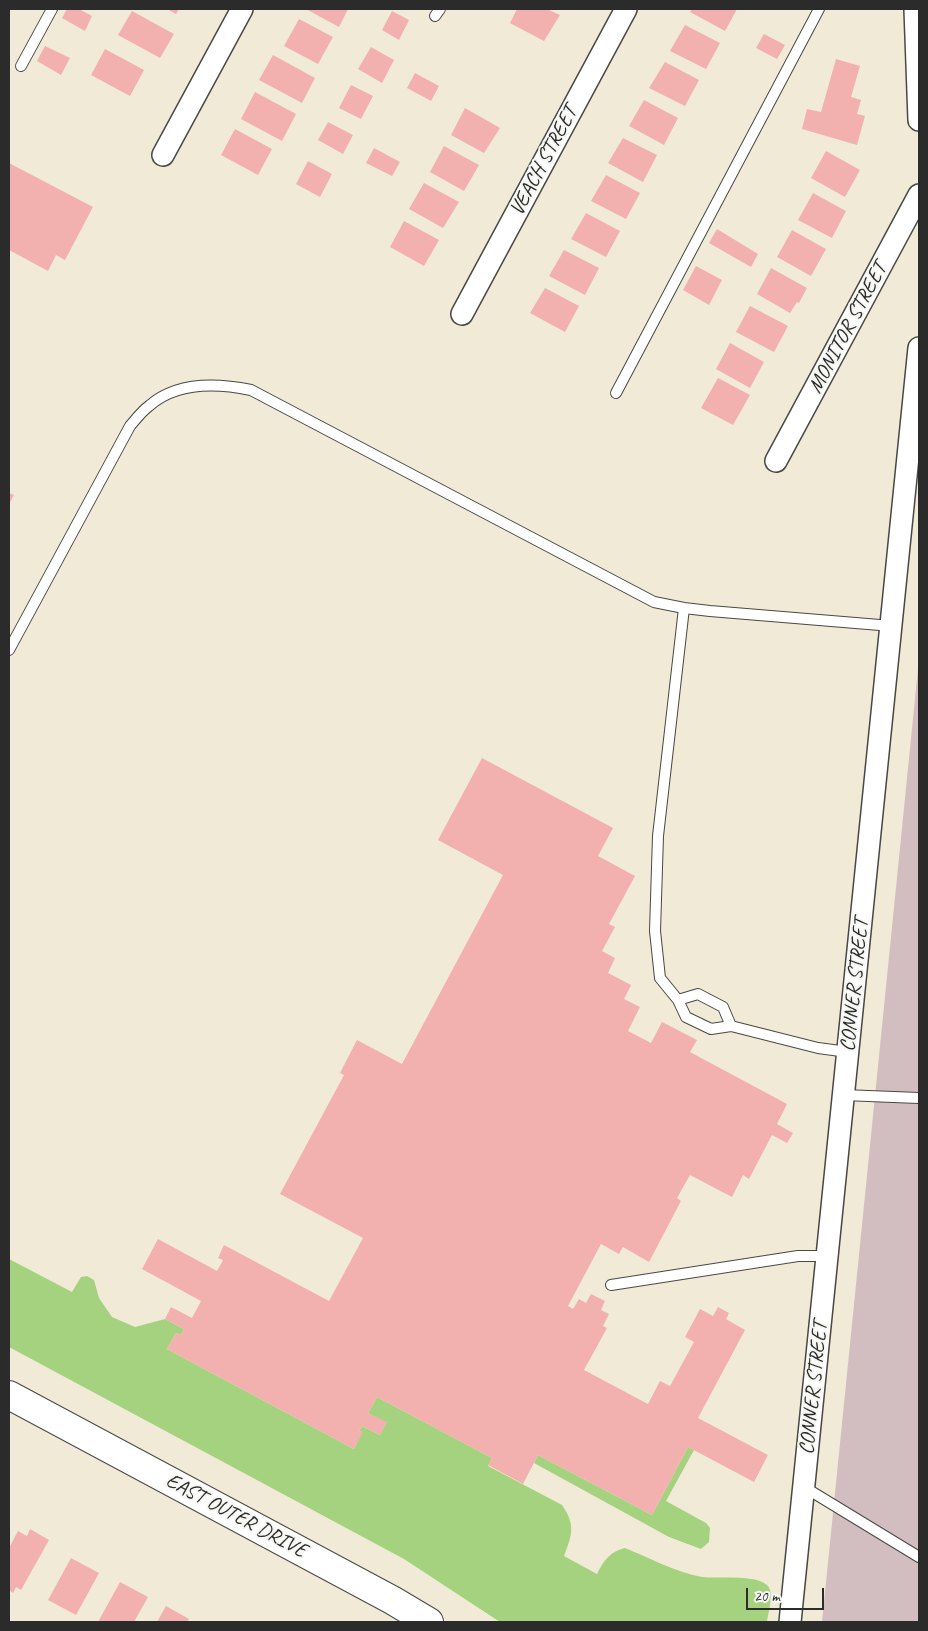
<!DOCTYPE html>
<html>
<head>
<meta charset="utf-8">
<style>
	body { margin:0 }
	#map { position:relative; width:928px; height:1631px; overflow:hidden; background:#f1ead7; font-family:Caveat,sans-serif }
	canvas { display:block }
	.frame { position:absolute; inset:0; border:10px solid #2b2b2b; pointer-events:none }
	.scale { position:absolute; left:746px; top:1588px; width:78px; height:22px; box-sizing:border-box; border:2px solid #2b2b2b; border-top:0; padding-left:6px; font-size:15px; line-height:18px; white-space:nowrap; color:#2b2b2b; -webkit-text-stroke:4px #f6f6f2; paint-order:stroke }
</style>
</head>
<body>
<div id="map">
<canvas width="928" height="1631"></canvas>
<div class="frame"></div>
<div class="scale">20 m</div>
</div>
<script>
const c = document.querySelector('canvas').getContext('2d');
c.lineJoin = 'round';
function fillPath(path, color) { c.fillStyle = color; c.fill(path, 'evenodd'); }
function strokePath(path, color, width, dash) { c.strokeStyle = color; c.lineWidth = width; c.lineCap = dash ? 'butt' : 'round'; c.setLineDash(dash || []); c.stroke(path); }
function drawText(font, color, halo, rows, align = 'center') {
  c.font = font + ' Caveat,sans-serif'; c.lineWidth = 4; c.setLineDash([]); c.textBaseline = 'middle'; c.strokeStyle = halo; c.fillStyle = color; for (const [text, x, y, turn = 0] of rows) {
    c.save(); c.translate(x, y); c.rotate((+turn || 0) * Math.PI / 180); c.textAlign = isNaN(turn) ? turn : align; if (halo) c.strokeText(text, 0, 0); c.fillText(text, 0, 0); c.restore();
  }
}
const industrial = new Path2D(`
	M918 669H919V1622H822Z`);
const green = new Path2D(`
	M9 1259 72 1292 81 1277 87 1276 94 1280 99 1298 112 1317 135 1327 165 1319 184 1329 181 1335 176 1333 167 1349 354 1449 362 1432 359 1431 362 1426 380 1435 386 1423 368 1413 377 1397 492 1458 488 1466 562 1505C576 1525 572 1535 564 1556L597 1574C603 1561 611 1551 625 1548 650 1558 675 1572 702 1577 717 1579 755 1574 767 1585 775 1592 768 1613 767 1622H500L404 1559 9 1347Z
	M688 1447 694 1450 666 1501 706 1523 710 1528 709 1542 701 1549 669 1537 534 1463 538 1455 652 1515Z`);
const building = new Path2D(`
	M67 9H79L92 16 85 31 62 18Z
	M167 9H179L176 14Z
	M306 9H348L339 27Z
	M517 9H547L560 15 544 41 510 23Z
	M692 9H737L725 31 690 12Z
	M132 11 174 34 160 58 118 35Z
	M392 11 409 20 399 40 382 30Z
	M299 19 333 37 318 64 284 46Z
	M685 25 720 43 706 69 670 51Z
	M764 34 785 45 777 59 756 48Z
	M45 46 70 58 61 75 37 61Z
	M371 47 394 60 382 83 358 69Z
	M105 49 144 70 130 96 91 75Z
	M273 55 315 78 302 103 259 80Z
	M836 59 860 66 851 97 861 100 857 114 865 116 857 145 802 129 807 109 821 112Z
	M665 62 699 80 685 106 649 88Z
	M415 73 439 86 431 101 407 88Z
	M351 85 373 96 361 119 339 108Z
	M255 92 296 114 282 141 241 119Z
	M644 100 678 118 664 145 629 126Z
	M465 108 500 128 484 153 451 135Z
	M328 122 353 135 343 154 318 140Z
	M235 129 272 149 258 175 221 155Z
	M623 138 657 155 643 182 608 163Z
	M444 146 479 165 464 191 430 172Z
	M374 148 400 162 392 176 366 163Z
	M826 151 860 170 845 197 811 178Z
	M308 161 332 174 320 197 296 184Z
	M9 163 93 207 65 260 56 255 48 271 9 250Z
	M606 175 640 193 626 219 591 201Z
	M424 183 459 202 443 228 409 209Z
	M813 193 846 211 832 238 798 220Z
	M586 213 620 231 606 257 571 239Z
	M404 221 439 240 424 266 390 247Z
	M717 229 758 254 751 267 709 243Z
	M792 230 826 249 811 276 777 257Z
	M564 250 599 268 585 295 549 276Z
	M696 266 722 280 709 305 683 290Z
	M771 268 807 288 799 303 797 302 790 313 757 294Z
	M545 288 579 306 565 332 530 313Z
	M750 306 788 326 774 352 736 332Z
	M730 343 764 362 750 388 716 369Z
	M718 378 750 395 733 425 701 408Z
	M9 493 14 495 9 504Z
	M482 758 613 828 598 856 635 876 609 924 615 927 602 951 615 958 608 973 631 985 624 999 640 1007 628 1031 651 1043 662 1022 697 1040 690 1052 787 1104 777 1124 793 1133 787 1143 772 1135 749 1179 743 1175 732 1197 690 1175 677 1198 681 1201 649 1262 623 1247 619 1254 601 1244 568 1306 573 1309 579 1299 586 1303 591 1294 605 1301 601 1310 609 1314 603 1326 607 1328 584 1370 648 1404 660 1381 670 1386 694 1342 685 1337 700 1309 713 1316 718 1307 729 1313 726 1319 745 1330 698 1418 768 1455 754 1482 688 1447 652 1515 538 1455 523 1484 488 1465 492 1458 377 1397 368 1413 387 1422 380 1435 362 1426 359 1431 363 1432 354 1449 167 1349 176 1333 181 1335 184 1329 165 1319 171 1307 192 1318 201 1301 142 1269 158 1239 217 1271 223 1260 218 1258 224 1245 329 1301 363 1238 280 1194 344 1075 340 1073 357 1040 402 1064 503 875 438 840Z
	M30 1529 49 1540 21 1590 16 1587 13 1593 9 1590V1548L18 1531 27 1536Z
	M71 1558 99 1573 76 1615 48 1600Z
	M120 1582 148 1597 134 1622H98Z
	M166 1606 189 1619 187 1622H157Z`);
const service = new Path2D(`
	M435 16 440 9
	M21 66 52 9
	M616 393 819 9
	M684 608 658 836 655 931 660 978 678 1000 686 1017 711 1029 731 1026 818 1048 848 1052
	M9 650 130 426C136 419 142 411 149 406 176 382 217 383 251 390L654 602 684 608 710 611 892 626
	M678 1000 698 994 723 1007 731 1026
	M843 1095 919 1098
	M611 1285 798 1256H828
	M804 1487 919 1557`);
const minor = new Path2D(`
	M915 9 919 120
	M163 155 242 9
	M462 314 626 9
	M776 461 919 195
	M790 1622 919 348`);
const secondary = new Path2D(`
	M9 1395 392 1600 429 1622`);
const streetNames = [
	["VEACH STREET",544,161,-62],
	["MONITOR STREET",848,328,-62],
	["CONNER STREET",855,985,-84],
	["CONNER STREET",814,1388,-84],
	["EAST OUTER DRIVE",236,1516,28]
];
fillPath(industrial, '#d2bec1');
fillPath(green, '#a5d27f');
fillPath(building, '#f2b1af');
strokePath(service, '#494845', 12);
strokePath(minor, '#494845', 24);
strokePath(secondary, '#494845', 30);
strokePath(service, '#fff', 10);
strokePath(minor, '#fff', 21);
strokePath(secondary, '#fff', 28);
drawText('21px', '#2b2b2b', '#f6f6f2', streetNames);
</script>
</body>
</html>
